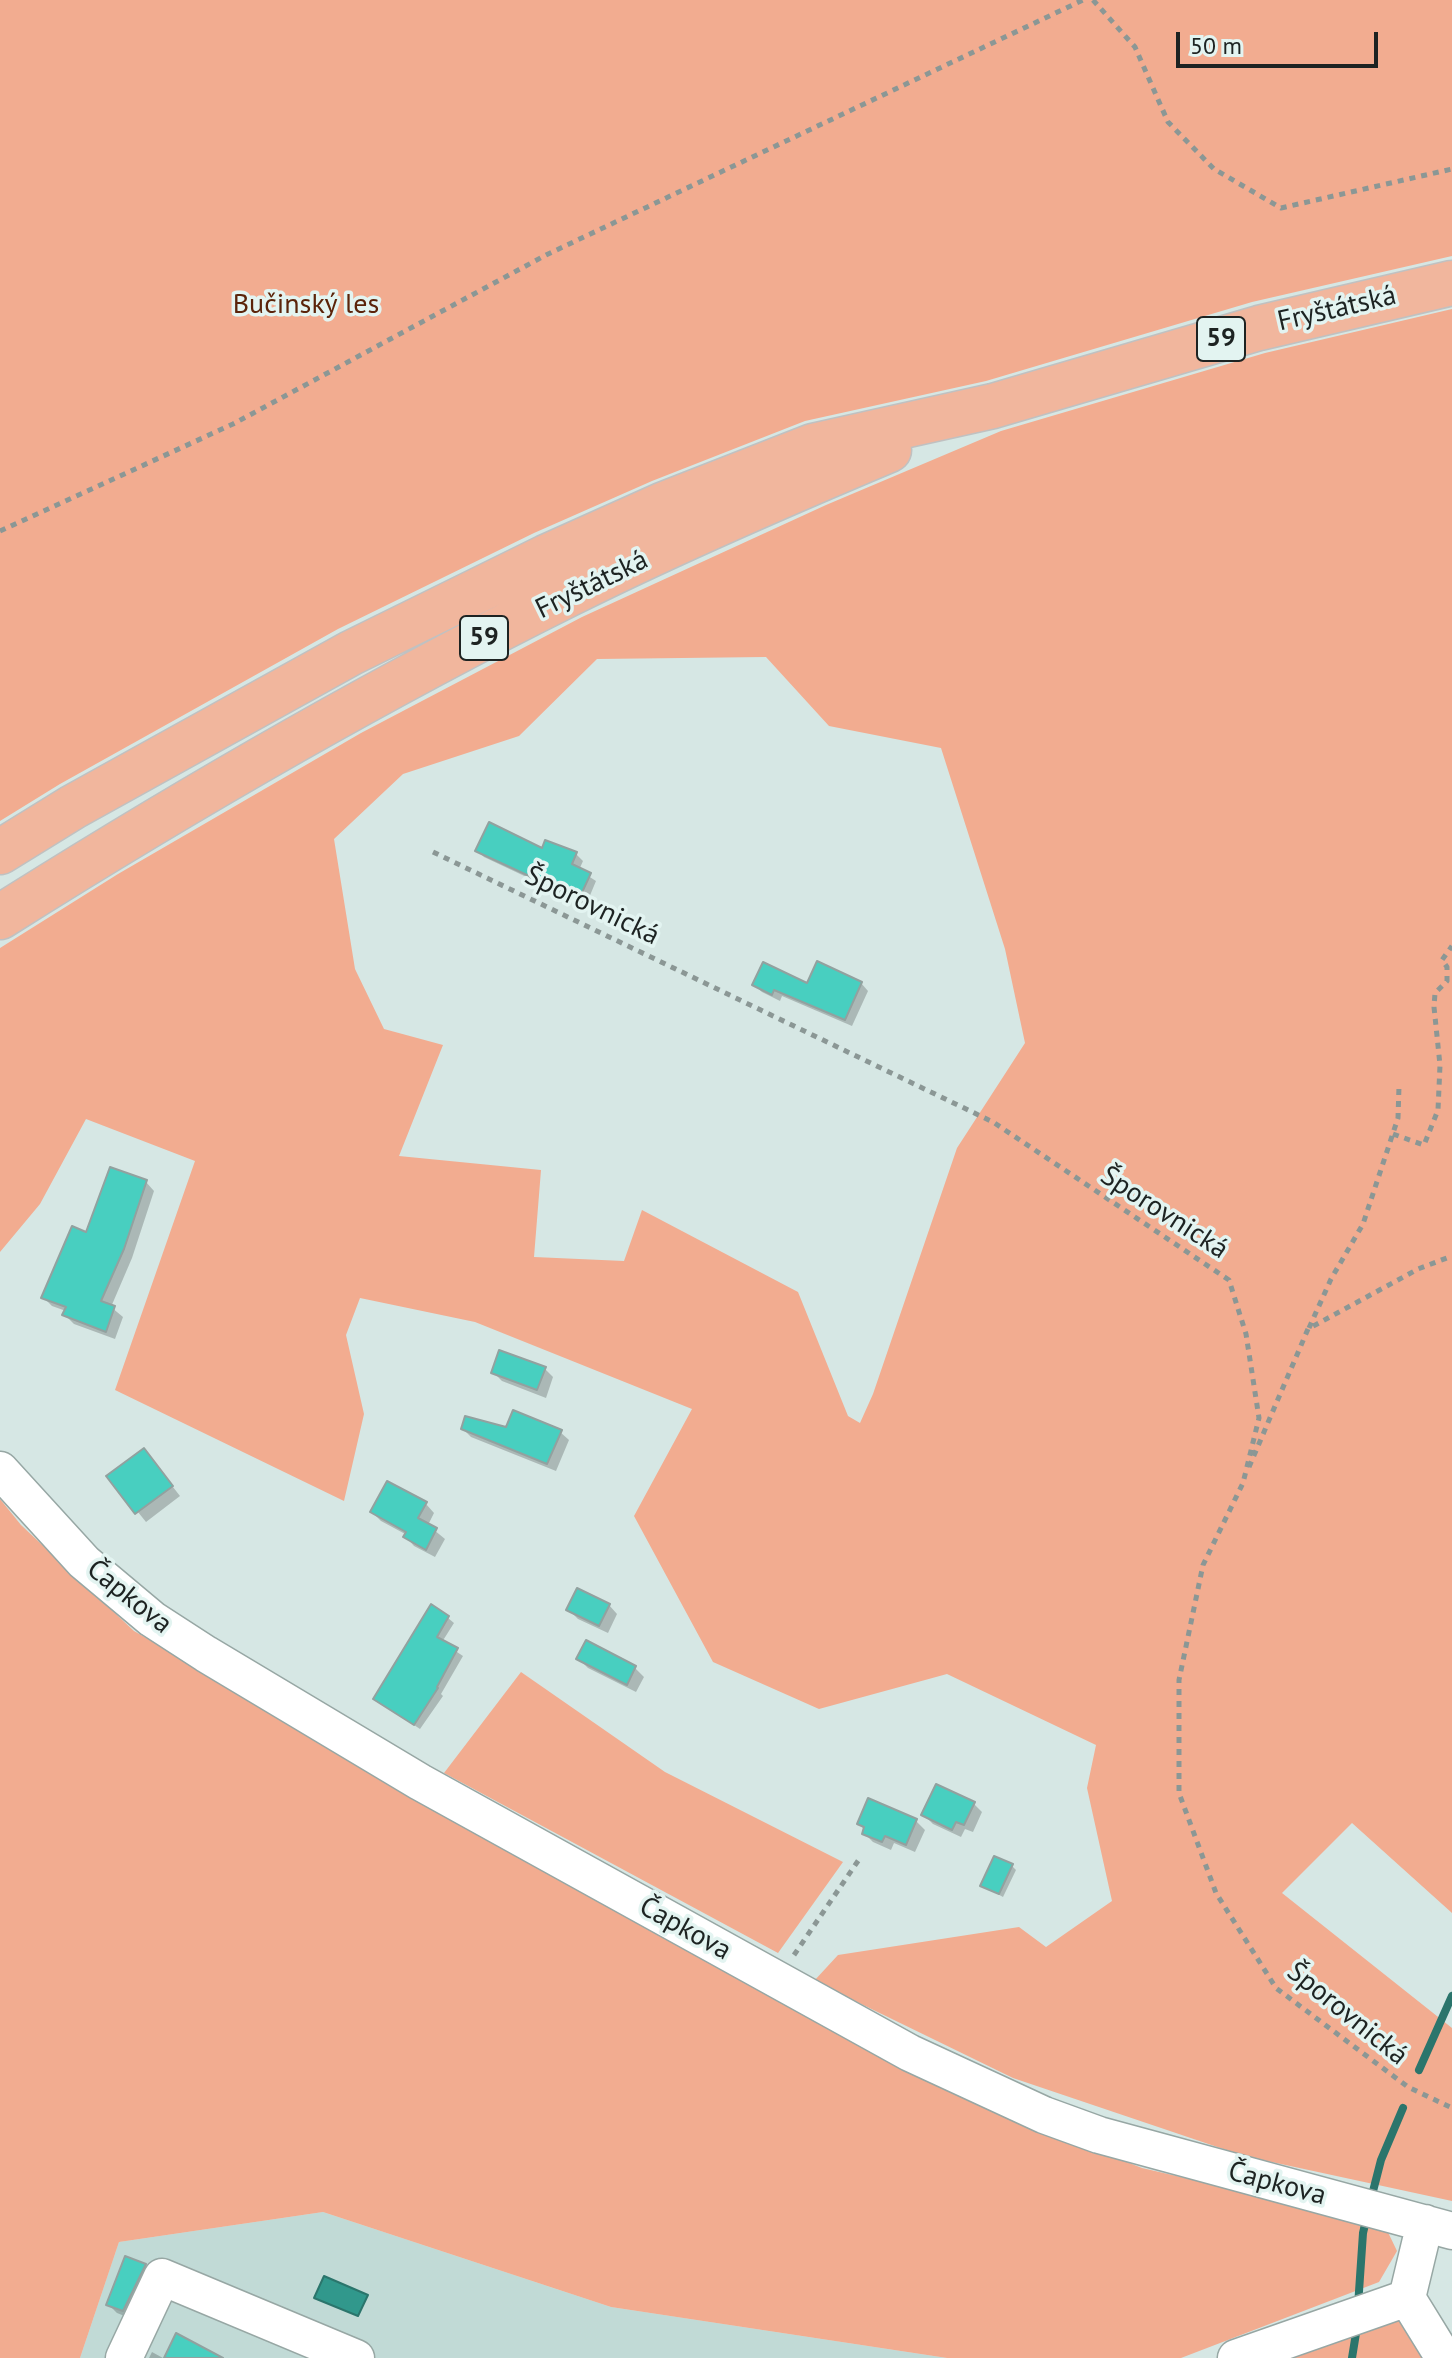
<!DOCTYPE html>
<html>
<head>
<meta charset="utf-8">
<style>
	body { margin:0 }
	#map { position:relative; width:1452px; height:2358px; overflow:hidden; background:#d6e7e4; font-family:"PT Sans",sans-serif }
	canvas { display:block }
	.scale { position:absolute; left:1176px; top:32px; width:202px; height:36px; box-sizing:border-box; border:4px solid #1d2322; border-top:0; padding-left:10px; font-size:24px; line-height:28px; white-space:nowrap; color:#1d2322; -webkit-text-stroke:6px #e3f4f1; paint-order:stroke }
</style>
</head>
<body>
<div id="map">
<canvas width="1452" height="2358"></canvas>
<div class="scale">50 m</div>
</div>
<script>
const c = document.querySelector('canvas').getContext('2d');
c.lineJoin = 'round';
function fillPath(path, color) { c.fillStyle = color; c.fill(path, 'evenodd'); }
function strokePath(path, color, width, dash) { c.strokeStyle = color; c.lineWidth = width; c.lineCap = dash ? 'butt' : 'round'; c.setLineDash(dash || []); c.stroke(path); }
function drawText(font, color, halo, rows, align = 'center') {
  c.font = font + ' "PT Sans",sans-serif'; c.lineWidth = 7; c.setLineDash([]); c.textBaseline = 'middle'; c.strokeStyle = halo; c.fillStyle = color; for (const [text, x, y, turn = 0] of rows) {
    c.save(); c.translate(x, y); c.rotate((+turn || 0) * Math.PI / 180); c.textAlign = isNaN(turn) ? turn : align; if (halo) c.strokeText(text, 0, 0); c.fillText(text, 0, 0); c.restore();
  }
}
const built = new Path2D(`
	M323 2212 611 2307 947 2358H80L119 2242Z`);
const green = new Path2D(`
	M0 0H1452V256L1252 302 986 381 805 421 652 481 534 533 338 629 60 784 0 821Z
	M1452 309V1913L1352 1823 1282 1893 1452 2028V2201L1244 2156 1013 2078 814 1981 838 1955 1019 1927 1046 1947 1112 1901 1087 1788 1096 1745 947 1674 819 1709 713 1662 634 1516 692 1409 475 1322 360 1298 346 1335 364 1414 344 1501 115 1390 195 1161 86 1119 40 1204 0 1252V948L118 874 361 733 582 617 826 505 1001 431 1265 353ZM766 657 829 726 941 748 1005 949 1025 1043 957 1148 873 1394 860 1423 848 1416 798 1292 642 1210 624 1261 534 1257 541 1170 399 1156 443 1045 384 1029 355 969 334 839 403 774 519 736 597 659Z
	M0 1499 21 1525 134 1631 955 2094 1142 2168 1384 2224 1397 2251 1379 2282 1181 2358H947L611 2307 323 2212 119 2242 80 2358H0Z
	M521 1672 665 1772 843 1862 778 1953 444 1773Z
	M1395 2315 1423 2358H1273Z`);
const water = new Path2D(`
	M324 2276 368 2295 358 2316 314 2298Z`);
const shadow = new Path2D(`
	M477 850 576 854 583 861 579 870 596 881 586 905 484 857Z
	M861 983 868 991 852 1026 782 996 780 1001 762 992 754 985Z
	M146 1182 154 1191 132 1258 111 1307 123 1317 115 1339 74 1324 65 1315 66 1311 52 1306 43 1297 87 1235Z
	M545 1369 553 1377 546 1398 502 1381 493 1372Z
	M463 1429 560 1432 569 1440 556 1471 471 1437Z
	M144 1450 180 1496 146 1522 109 1476Z
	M426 1504 434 1513 428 1525 445 1539 435 1557 414 1546 406 1537 407 1535 381 1521 372 1512Z
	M609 1605 617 1614 608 1633 578 1619 569 1610Z
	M448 1618 454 1623 442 1642 463 1656 441 1694 443 1696 420 1729 375 1699Z
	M587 1643 635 1668 644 1677 636 1692 588 1668 579 1659Z
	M869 1800 916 1821 925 1830 915 1852 894 1843 891 1850 873 1842 864 1833 865 1830 859 1824Z
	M973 1803 982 1812 973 1832 965 1829 961 1837 933 1824 924 1815Z
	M1012 1866 1016 1870 1003 1897 983 1886Z
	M145 2266 154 2275 132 2319 117 2313 108 2304Z
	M152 2352 163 2358H149Z`);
const stream = new Path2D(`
	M1419 2070 1452 1996
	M1371 2199 1381 2160 1403 2108
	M1358 2306 1363 2233 1367 2216
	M1352 2358 1357 2327`);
const building = new Path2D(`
	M489 822 542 848 545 840 577 852 572 864 591 873 579 899 475 851Z
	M817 961 862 982 845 1020 774 990 772 995 752 985 763 962 807 983Z
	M110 1167 147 1180 124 1249 101 1301 115 1306 106 1332 62 1315 66 1307 41 1298 72 1226 86 1232Z
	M499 1350 546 1367 537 1390 491 1373Z
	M513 1410 562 1430 547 1464 461 1429 465 1416 506 1427Z
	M144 1448 173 1486 135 1514 106 1476Z
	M387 1481 427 1502 418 1518 437 1528 426 1550 403 1537 406 1532 370 1512Z
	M577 1588 610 1604 599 1626 566 1610Z
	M431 1604 449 1616 437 1637 458 1648 437 1687 438 1688 414 1725 373 1699Z
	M586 1640 636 1666 627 1685 576 1659Z
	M936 1784 975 1802 964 1825 956 1822 952 1830 921 1815Z
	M868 1798 917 1819 906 1845 885 1836 882 1842 862 1834 864 1827 857 1824Z
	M994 1856 1013 1864 999 1894 980 1886Z
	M125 2256 146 2264 123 2311 106 2305Z
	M176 2333 223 2358H164Z`);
const path = new Path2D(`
	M1093 0 1135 47 1168 122 1214 169 1281 208 1452 169
	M0 531 233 424 546 255 1083 0
	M433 852 993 1122 1229 1280 1246 1334 1259 1418 1243 1483 1203 1565 1179 1680V1793L1216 1893 1276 1988 1408 2087 1452 2108
	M1393 1134 1424 1145 1438 1110 1440 1065 1434 1007 1435 993 1447 981V967L1442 960 1452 946
	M1309 1328 1331 1279 1363 1224 1398 1118 1399 1086
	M1249 1467 1308 1329 1418 1269 1452 1256
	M794 1955 860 1858`);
const minor = new Path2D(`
	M0 1470 84 1562 152 1619 206 1654 420 1782 910 2053 1044 2115 1099 2135 1452 2231
	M1425 2223 1407 2298 1444 2358
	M124 2358 162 2277 356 2358
	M1236 2358 1407 2298`);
const major = new Path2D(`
	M0 852 73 807 351 653 546 557 662 505 813 446 993 406 1259 328 1452 283
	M0 917C184 801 374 691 569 594 673 542 782 495 889 450`);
const shields = [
	[1221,339,48],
	[484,638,48]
];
const shieldNames = [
	["59",1221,339],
	["59",484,638]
];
const parkNames = [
	["Bučinský les",306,305]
];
const streetNames = [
	["Fryštátská",1337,309,-13],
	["Fryštátská",592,585,-26],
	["Šporovnická",592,906,26],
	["Šporovnická",1164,1213,33],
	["Čapkova",129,1597,39],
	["Čapkova",685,1929,29],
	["Šporovnická",1347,2014,39],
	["Čapkova",1277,2184,15]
];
fillPath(built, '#c1dad6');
fillPath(green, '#f2ac90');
fillPath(water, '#31988c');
strokePath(water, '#2b756c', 2);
fillPath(shadow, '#0003');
strokePath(stream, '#2b756c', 8);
fillPath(building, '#48cfc0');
strokePath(building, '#92a19f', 2);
strokePath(minor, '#97a7a4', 39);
strokePath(major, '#c0c1c1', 47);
strokePath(path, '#8b9795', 5, [6, 6]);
strokePath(minor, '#fff', 36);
strokePath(major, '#f1b69d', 44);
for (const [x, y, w] of shields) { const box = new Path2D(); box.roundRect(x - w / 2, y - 22, w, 44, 6); c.fillStyle = '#e3f4f1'; c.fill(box); strokePath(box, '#1d2322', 2); }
drawText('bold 26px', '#1d2322', null, shieldNames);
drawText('28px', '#5b240a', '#e3f4f1', parkNames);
drawText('28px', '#1d2322', '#e3f4f1', streetNames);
</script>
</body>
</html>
